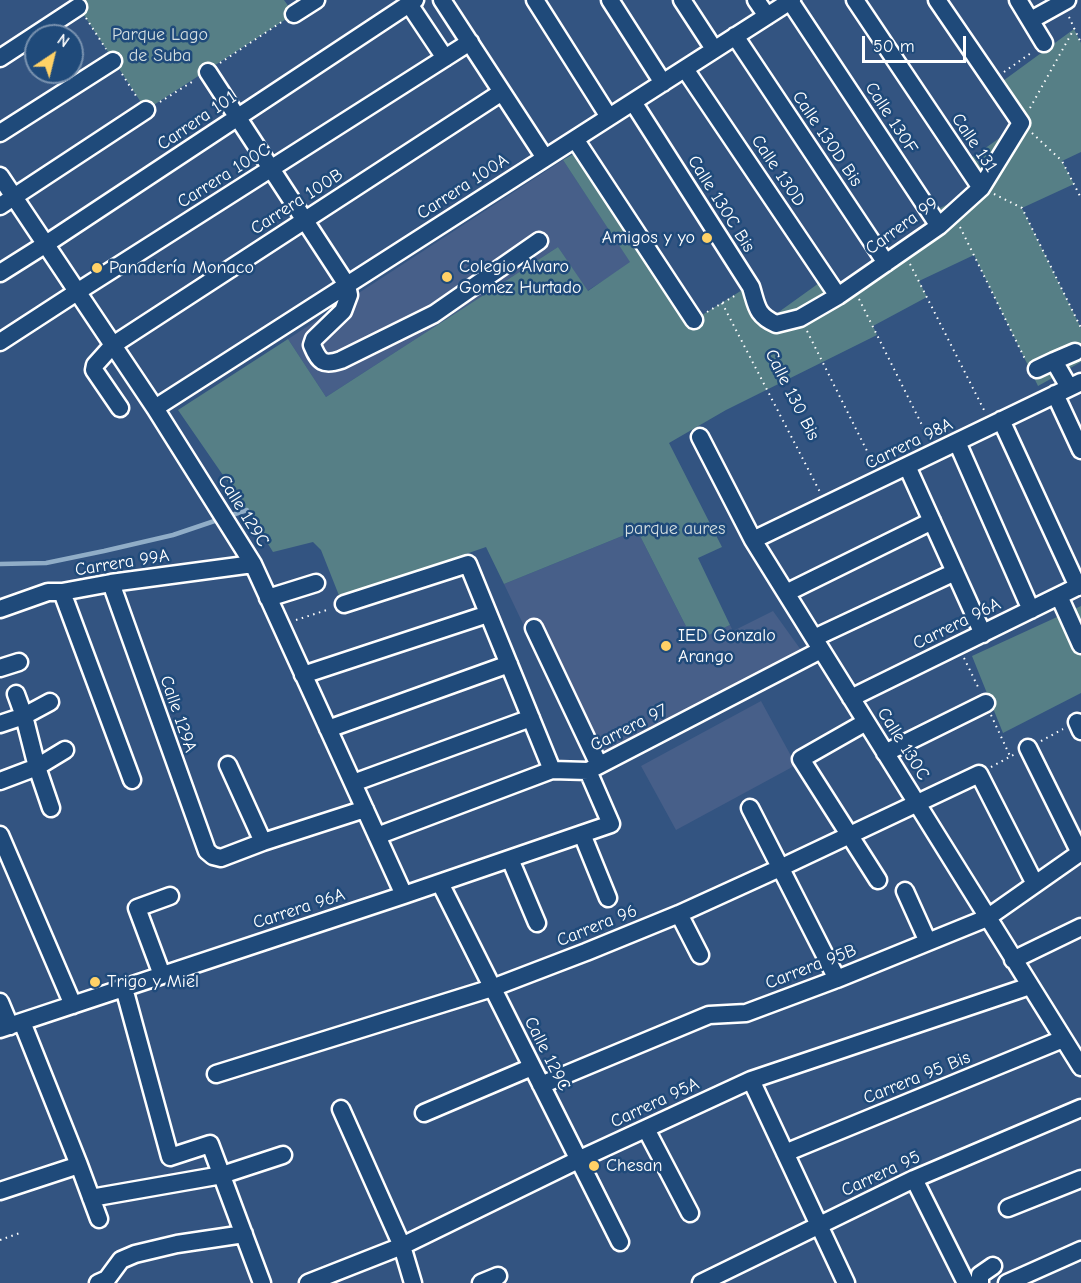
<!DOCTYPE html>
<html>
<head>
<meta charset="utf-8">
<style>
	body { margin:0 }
	#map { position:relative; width:1081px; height:1283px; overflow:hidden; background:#335481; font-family:"Comic Neue",sans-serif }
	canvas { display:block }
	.north { position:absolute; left:24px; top:24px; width:60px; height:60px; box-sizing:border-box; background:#1f4a7a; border:2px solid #7992af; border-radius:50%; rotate:35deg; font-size:16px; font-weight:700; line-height:24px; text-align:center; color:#fff }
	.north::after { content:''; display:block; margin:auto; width:21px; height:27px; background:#ffd166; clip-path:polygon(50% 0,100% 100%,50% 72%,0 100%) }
	.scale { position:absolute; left:862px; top:36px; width:104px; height:27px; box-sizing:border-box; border:3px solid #fff; border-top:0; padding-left:8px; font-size:18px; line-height:21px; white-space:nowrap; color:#fff; -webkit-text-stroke:4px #1f4a7a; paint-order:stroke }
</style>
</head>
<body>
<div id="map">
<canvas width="1081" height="1283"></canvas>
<div class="north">N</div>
<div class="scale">50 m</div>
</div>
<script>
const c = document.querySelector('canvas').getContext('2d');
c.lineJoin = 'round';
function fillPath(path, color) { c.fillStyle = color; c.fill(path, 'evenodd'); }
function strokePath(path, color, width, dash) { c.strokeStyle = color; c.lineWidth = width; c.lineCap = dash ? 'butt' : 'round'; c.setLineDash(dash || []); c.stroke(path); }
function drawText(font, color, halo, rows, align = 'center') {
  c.font = font + ' "Comic Neue",sans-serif'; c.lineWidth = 5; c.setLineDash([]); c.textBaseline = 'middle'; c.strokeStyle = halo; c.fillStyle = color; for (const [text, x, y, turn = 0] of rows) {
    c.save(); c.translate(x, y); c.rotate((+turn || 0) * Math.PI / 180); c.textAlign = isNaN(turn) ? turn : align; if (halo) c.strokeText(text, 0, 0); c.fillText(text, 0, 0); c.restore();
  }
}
const built = new Path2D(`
	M563 160 631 263 587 291 558 247 326 397 288 339Z
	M637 530 694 642 730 625 733 631 773 611 801 650 588 760 504 584Z
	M761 701 796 765 676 830 641 766Z`);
const green = new Path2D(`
	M74 0H284L294 14 146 110Z
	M1074 29 1081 43V152L1062 161 1074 184 1022 208 1081 328V362L1038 386 974 255 919 281 927 297 873 326 877 335 726 410 669 443 722 547 698 558 730 625 694 642 637 530 504 584 486 547 408 574V575L340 598 321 550 313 542 273 552 247 510 178 410 288 339 326 397 558 247 588 291 630 262 563 160 582 149 694 320 755 282 769 319 826 278 837 296 938 227 930 213 980 188 964 163 1021 123 996 86Z
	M1081 606V693L1003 733 972 656Z`);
const stream = new Path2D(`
	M0 564 46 563 104 551 173 535 247 510`);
const path = new Path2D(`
	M1069 17 1081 43
	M86 18 106 49
	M220 63 283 21
	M1004 72 1031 53
	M122 74 138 99
	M160 102 195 80
	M1030 108 1074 29
	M1032 133 1062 161 1081 198
	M994 194 1022 208 1081 328
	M960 227 1025 359
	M910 264 985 412
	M859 299 929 439
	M722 303 820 492
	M707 312 738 294
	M807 331 874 465
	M296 620 330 609
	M964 658 979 689
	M991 715 1010 756
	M1041 741 1063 729
	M991 767 1015 754
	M0 1240 20 1233`);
const minor = new Path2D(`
	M442 0 545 158
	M535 0 609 117
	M610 0 663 83
	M682 0 714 49
	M756 0 767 16
	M855 0 981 188
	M1018 0 1044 43
	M790 1 939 226
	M409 4 445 58
	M294 14 316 0
	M1031 20 1067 0
	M735 36 886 263
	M0 58 78 7
	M685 69 838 296
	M208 72 347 285 349 295 343 311 314 339 312 345C319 362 323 366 341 360L434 314 539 241
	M633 102 751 287C757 306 756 315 776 324L800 318 838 296 939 226 981 188 1021 123 937 0
	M0 133 113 61
	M575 139 694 320
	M0 176 155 408 253 564 404 895
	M0 206 146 110
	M0 273 46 244 415 0
	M0 342 77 292 470 42
	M1037 369 1054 361
	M1069 387 1054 361 1075 352
	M1055 394 1081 450
	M120 408 94 370 95 365 113 345 502 92
	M155 408 792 0
	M1001 420 1078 587
	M700 437 753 540 1081 1067
	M957 442 1031 610
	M907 466 983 634
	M753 540 1081 382
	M111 583 207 851 213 856 221 858 263 842 365 809
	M62 592 132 780
	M786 593 932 521
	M1059 596 1081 645
	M268 598 316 583
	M344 604 468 564 552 770
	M0 609 48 592H62L111 583 253 564
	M534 628 599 765
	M814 638 955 572
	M0 668 19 662
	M303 675 488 614
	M16 694 24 716 37 767 51 808
	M851 698 1081 585
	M866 722 801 759 878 880
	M1077 722 1081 731
	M0 724 24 716 50 702
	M328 729 509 664
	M1028 748 1080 853
	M885 753 986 703
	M228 765 263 842
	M0 781 37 767 65 750
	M353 783 531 718
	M750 808 837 979
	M582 834 608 898
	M0 835 73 1005
	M377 836 552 770 588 771 821 650
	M510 859 537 923
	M440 883 620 1242
	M905 891 928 942
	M679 914 700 955
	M1013 960 1081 927
	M162 975 137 908 170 896
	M124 988 170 1157 210 1144 262 1283
	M0 1002 10 1026
	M22 1022 79 1165 99 1219
	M0 1029 404 895 611 824 588 771
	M216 1074 492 988 586 952 679 914 780 868 979 774 1035 884
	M751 1080 846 1283
	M541 1085 709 1015 746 1013 837 979 987 918 1081 852
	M341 1109 402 1246 413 1283
	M424 1113 532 1067
	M646 1129 690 1213
	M785 1153 1063 1039
	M914 1179 966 1283
	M0 1191 79 1165
	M91 1198 222 1175 283 1155
	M1008 1208 1081 1179
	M98 1283 107 1279 121 1260 135 1254 177 1244 244 1234
	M308 1283 402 1246 578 1160 751 1080 1030 986
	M481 1283 498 1276
	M701 1283 914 1179 1081 1108
	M980 1283V1275L993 1266
	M1007 1283 1081 1250`);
const markers = [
	[707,238,6,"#ffd166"],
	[97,268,6,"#ffd166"],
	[447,277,6,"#ffd166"],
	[666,646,6,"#ffd166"],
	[95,982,6,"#ffd166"],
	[594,1166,6,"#ffd166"]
];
const parkNames = [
	["Parque Lago",160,35],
	["de Suba",160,56],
	["parque aures",675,529]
];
const streetNames = [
	["Calle 130F",891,118,57],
	["Carrera 101",197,121,-34],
	["Calle 130D Bis",827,139,56],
	["Calle 131",974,143,56],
	["Calle 130D",778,171,56],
	["Carrera 100C",224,176,-32],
	["Carrera 100A",463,187,-33],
	["Carrera 100B",297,202,-33],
	["Calle 130C Bis",721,204,58],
	["Carrera 99",902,226,-36],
	["Calle 130 Bis",792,395,63],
	["Carrera 98A",909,444,-26],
	["Calle 129C",243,511,58],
	["Carrera 99A",122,563,-9],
	["Carrera 96A",957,624,-26],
	["Calle 129A",178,714,71],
	["Carrera 97",629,728,-27],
	["Calle 130C",903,744,58],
	["Carrera 96A",299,909,-18],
	["Carrera 96",597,926,-22],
	["Carrera 95B",811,967,-21],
	["Calle 129C",547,1054,63],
	["Carrera 95 Bis",917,1078,-22],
	["Carrera 95A",655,1103,-25],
	["Carrera 95",881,1174,-25]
];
const poiNames = [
	["Amigos y yo",695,238,"right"],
	["Colegio Alvaro",459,267],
	["Gomez Hurtado",459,288],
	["Panadería Monaco",109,268],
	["IED Gonzalo",678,636],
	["Arango",678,657],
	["Trigo y Miel",107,982],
	["Chesan",606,1166]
];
fillPath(built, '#475f89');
fillPath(green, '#567f86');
strokePath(stream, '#90adc7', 4.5);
strokePath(minor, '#fff', 21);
strokePath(path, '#fff', 2, [1.5, 4.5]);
strokePath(minor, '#1f4a7a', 16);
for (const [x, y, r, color] of markers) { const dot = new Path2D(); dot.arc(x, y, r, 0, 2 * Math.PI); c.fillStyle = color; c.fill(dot); strokePath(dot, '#1f4a7a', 2); }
drawText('18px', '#d5dfe1', '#1f4a7a', parkNames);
drawText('18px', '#fff', '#1f4a7a', streetNames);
drawText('18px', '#fff', '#1f4a7a', poiNames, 'left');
</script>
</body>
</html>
